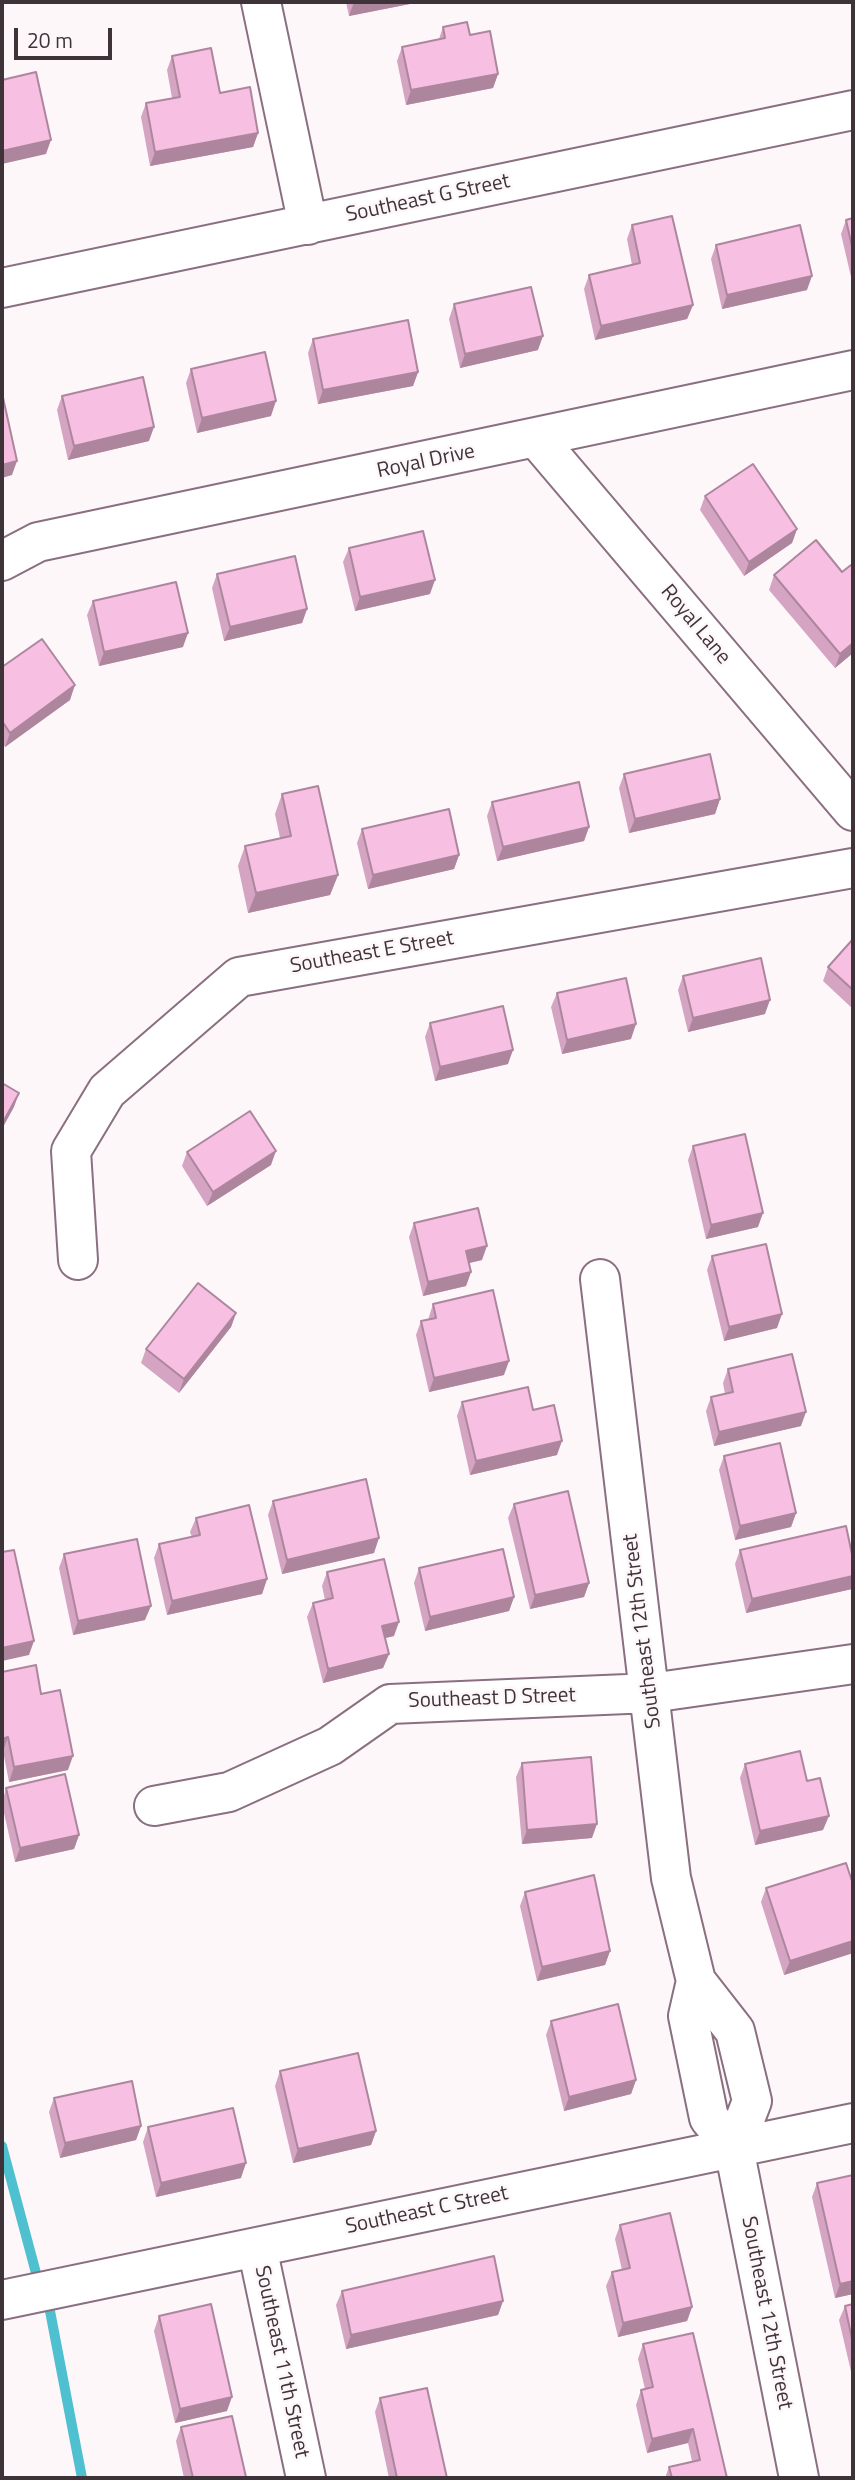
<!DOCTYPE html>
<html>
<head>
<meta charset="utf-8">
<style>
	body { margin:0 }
	#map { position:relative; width:855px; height:2480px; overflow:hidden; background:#fdf7fa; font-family:"Titillium Web",sans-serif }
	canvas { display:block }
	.frame { position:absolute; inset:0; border:4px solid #3f333a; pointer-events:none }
	.scale { position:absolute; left:14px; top:28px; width:98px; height:32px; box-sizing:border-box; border:4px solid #3f333a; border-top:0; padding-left:9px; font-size:21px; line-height:24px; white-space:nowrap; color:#3f333a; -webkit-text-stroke:5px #fdf7fa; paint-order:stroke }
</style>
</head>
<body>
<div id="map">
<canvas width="855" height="2480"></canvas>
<div class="frame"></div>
<div class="scale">20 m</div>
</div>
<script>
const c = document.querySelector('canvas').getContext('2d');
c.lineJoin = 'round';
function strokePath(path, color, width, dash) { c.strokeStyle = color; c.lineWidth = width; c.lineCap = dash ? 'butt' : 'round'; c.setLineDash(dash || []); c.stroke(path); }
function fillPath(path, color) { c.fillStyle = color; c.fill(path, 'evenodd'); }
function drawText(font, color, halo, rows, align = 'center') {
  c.font = font + ' "Titillium Web",sans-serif'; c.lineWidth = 5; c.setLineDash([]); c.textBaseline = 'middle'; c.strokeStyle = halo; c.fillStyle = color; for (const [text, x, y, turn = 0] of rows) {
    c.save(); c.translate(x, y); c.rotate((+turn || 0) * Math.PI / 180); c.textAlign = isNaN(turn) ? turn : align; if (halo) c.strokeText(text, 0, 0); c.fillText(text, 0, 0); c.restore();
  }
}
const stream = new Path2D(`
	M2 2146 36 2273
	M50 2311 82 2478`);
const minor = new Path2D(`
	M261 2 308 225
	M2 288 853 110
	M537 439 853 811
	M2 561 38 542 853 370
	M78 1260 71 1151 107 1091 239 977 853 868
	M600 1279 671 1878 696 1981 735 2031 752 2101 734 2148
	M154 1806 229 1792 330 1746 390 1704 651 1693 853 1664
	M696 1981 688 2016 709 2118 734 2148 799 2478
	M257 2247 306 2478
	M2 2300 853 2123`);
const wall = new Path2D(`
	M346 2H420L349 16Z
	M443 27 470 35 498 74 493 88 406 105 397 61 402 47 439 39Z
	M172 56 220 93 258 133 253 147 150 166 141 117 146 103 172 98 167 70Z
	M853 218V281H852L841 234 846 220Z
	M632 225 693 305 687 319 595 340 584 289 589 275 632 265 627 239Z
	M716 245 807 290 722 309 711 259Z
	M454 304 538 350 460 368 449 319Z
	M313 339 418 372 413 386 318 404 308 353Z
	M191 369 271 416 197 433 186 383Z
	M62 396 149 441 68 460 57 410Z
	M705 496 797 529 792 543 744 576 700 510Z
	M349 548 430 594 355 611 343 562Z
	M853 568V653L835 668 769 590 774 575 842 572Z
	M217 574 307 609 302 623 224 641 212 588Z
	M93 601 183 647 99 666 87 615Z
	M2 667 70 700 5 747 2 742Z
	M624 774 720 799 715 814 629 833 619 788Z
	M282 794 338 875 330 895 248 913 238 866 245 846 280 838 275 814Z
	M492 802 589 827 584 841 497 861 487 816Z
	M362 829 459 855 454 869 368 889 357 843Z
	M853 939V1009L823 981 828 967Z
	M683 976 765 1014 688 1032 678 990Z
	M557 993 631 1039 562 1054 551 1007Z
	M430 1023 508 1064 435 1081 425 1037Z
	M693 1146 758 1227 706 1239 688 1160Z
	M187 1152 271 1165 207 1206 182 1166Z
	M414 1223 482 1260 469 1263 471 1272 466 1286 423 1296 409 1237Z
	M712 1256 777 1328 724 1341 707 1270Z
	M433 1304 504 1375 429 1392 416 1335 421 1321 428 1320Z
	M236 1313 231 1327 179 1393 141 1363 146 1349Z
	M728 1369 801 1426 714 1446 706 1411 711 1397 725 1394 723 1383Z
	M462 1402 557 1455 470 1475 457 1416Z
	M724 1456 796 1513 791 1527 735 1540 719 1470Z
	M273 1501 374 1553 282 1574 268 1515Z
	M514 1504 589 1583 584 1597 530 1609 508 1518Z
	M196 1518 267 1579 262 1594 167 1615 154 1558 159 1544 192 1537 190 1532Z
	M740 1550 853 1559V1584L852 1589 746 1613 735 1564Z
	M64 1554 145 1620 73 1635 59 1568Z
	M419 1568 514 1597 509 1611 425 1631 414 1583Z
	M327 1572 394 1636 385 1638 389 1654 383 1668 323 1683 307 1617 313 1603 325 1600 322 1586Z
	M2 1672 41 1694 68 1770 9 1782 3 1751 2 1752Z
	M522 1763 592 1838 522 1844 516 1777Z
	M745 1764 807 1781 823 1830 755 1845 740 1778Z
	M6 1788 79 1835 74 1849 15 1862 2 1804Z
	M853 1884V1953L784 1975 761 1902 766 1888Z
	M525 1892 610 1951 605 1965 537 1981 520 1906Z
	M551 2021 636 2080 631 2094 564 2111 546 2035Z
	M280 2071 376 2131 371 2145 293 2163 275 2086Z
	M54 2098 141 2126 136 2140 60 2158 49 2112Z
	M148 2127 241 2178 156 2197 143 2142Z
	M853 2175V2294L835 2298 812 2197 817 2183Z
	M620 2225 692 2307 687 2321 618 2337 606 2286 612 2272 622 2270 615 2239Z
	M342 2291 503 2301 498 2315 346 2349 336 2305Z
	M853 2304V2380L839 2320 845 2306Z
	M159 2316 227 2411 175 2423 154 2331Z
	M643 2344 727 2478H665L669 2467 692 2461 688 2443 647 2453 636 2405 641 2390 645 2389 638 2359Z
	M380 2398 447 2478H389L375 2412Z
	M181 2427 246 2477V2478H184L176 2441Z`);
const shadedWall = new Path2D(`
	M354 2H420L349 16Z
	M498 74 493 88 406 105 411 90Z
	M258 133 253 147 150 166 155 152Z
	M51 140 46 154 2 164V151Z
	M812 276 807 290 722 309 727 295Z
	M693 305 687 319 595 340 601 326Z
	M543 336 538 350 460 368 465 354Z
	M418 372 413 386 318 404 323 390Z
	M276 401 271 416 197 433 202 418Z
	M154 427 149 441 68 460 74 446Z
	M17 461 12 475 2 478V465Z
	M797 529 792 543 744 576 749 562Z
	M435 580 430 594 355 611 360 597Z
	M307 609 302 623 224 641 230 627Z
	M188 633 183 647 99 666 104 652Z
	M853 643V653L835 668 840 654Z
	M75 685 70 700 5 747 10 733Z
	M720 799 715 814 629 833 635 819Z
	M589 827 584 841 497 861 503 847Z
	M459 855 454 869 368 889 373 875Z
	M338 875 330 895 248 913 256 893Z
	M770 1000 765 1014 688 1032 693 1018Z
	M636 1024 631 1039 562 1054 567 1040Z
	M513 1050 508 1064 435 1081 440 1067Z
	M19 1093 14 1107 2 1129V1124Z
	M276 1151 271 1165 207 1206 213 1192Z
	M763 1213 758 1227 706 1239 711 1225Z
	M487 1246 482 1260 461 1265 466 1251Z
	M471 1272 466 1286 423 1296 428 1282Z
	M236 1313 231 1327 179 1393 184 1379Z
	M782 1314 777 1328 724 1341 729 1327Z
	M509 1361 504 1375 429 1392 434 1378Z
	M806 1412 801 1426 714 1446 719 1432Z
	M562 1441 557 1455 470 1475 476 1461Z
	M796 1513 791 1527 735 1540 740 1526Z
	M379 1538 374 1553 282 1574 287 1560Z
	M853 1576V1584L852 1589 746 1613 752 1599Z
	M267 1579 262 1594 167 1615 172 1601Z
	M589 1583 584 1597 530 1609 535 1595Z
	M514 1597 509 1611 425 1631 430 1617Z
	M151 1606 145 1620 73 1635 78 1621Z
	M399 1622 394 1636 377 1640 382 1626Z
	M34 1641 29 1655 2 1661V1648Z
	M389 1654 383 1668 323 1683 328 1669Z
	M8 1737 3 1751 2 1752V1739Z
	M73 1756 68 1770 9 1782 14 1767Z
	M829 1816 823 1830 755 1845 760 1831Z
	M597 1824 592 1838 522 1844 527 1830Z
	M79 1835 74 1849 15 1862 20 1848Z
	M853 1941V1953L784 1975 790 1961Z
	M610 1951 605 1965 537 1981 542 1967Z
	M636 2080 631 2094 564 2111 569 2097Z
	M141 2126 136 2140 60 2158 65 2143Z
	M376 2131 371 2145 293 2163 298 2149Z
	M246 2163 241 2178 156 2197 161 2183Z
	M853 2281V2294L835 2298 840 2284Z
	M503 2301 498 2315 346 2349 351 2335Z
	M692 2307 687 2321 618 2337 623 2323Z
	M232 2397 227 2411 175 2423 180 2409Z
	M693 2429 688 2443 647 2453 652 2439Z`);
const building = new Path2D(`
	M467 22 470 35 490 31 498 74 411 90 402 47 445 38 443 27Z
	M211 48 220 93 250 87 258 133 155 152 146 103 180 97 172 56Z
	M36 72 51 140 2 151V80Z
	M672 216 693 305 601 326 589 275 640 263 632 225Z
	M853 218V251L846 220Z
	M800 225 812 276 727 295 716 245Z
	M531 287 543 336 465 354 454 304Z
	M408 320 418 372 323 390 313 339Z
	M265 352 276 401 202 418 191 369Z
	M143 377 154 427 74 446 62 396Z
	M2 393 17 461 2 465Z
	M753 464 797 529 749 562 705 496Z
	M423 531 435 580 360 597 349 548Z
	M816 540 842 572 851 565 853 568V643L840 654 774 575Z
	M295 556 307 609 230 627 217 574Z
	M176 582 188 633 104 652 93 601Z
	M42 639 75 685 10 733 2 721V667Z
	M710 754 720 799 635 819 624 774Z
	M579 782 589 827 503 847 492 802Z
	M318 786 338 875 256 893 245 846 291 836 282 794Z
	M449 809 459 855 373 875 362 829Z
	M853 939V990L828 967Z
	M761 958 770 1000 693 1018 683 976Z
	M626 978 636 1024 567 1040 557 993Z
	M503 1006 513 1050 440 1067 430 1023Z
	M2 1083 19 1093 2 1124Z
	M250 1111 276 1151 213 1192 187 1152Z
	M745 1134 763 1213 711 1225 693 1146Z
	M478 1208 487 1246 466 1251 471 1272 428 1282 414 1223Z
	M766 1244 782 1314 729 1327 712 1256Z
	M198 1283 236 1313 184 1379 146 1349Z
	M493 1290 509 1361 434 1378 421 1321 436 1318 433 1304Z
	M792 1354 806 1412 719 1432 711 1397 733 1392 728 1369Z
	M528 1387 533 1410 554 1405 562 1441 476 1461 462 1402Z
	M780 1443 796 1513 740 1526 724 1456Z
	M366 1479 379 1538 287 1560 273 1501Z
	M568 1491 589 1583 535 1595 514 1504Z
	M249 1505 267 1579 172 1601 159 1544 200 1535 196 1518Z
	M846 1526 853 1559V1576L752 1599 740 1550Z
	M137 1539 151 1606 78 1621 64 1554Z
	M503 1549 514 1597 430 1617 419 1568Z
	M14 1550 34 1641 2 1648V1552Z
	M384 1559 399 1622 382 1626 389 1654 328 1669 313 1603 333 1598 327 1572Z
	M36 1665 41 1694 60 1690 73 1756 14 1767 8 1737 2 1739V1672Z
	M800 1751 807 1781 820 1778 829 1816 760 1831 745 1764Z
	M591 1757 597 1824 527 1830 522 1763Z
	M65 1774 79 1835 20 1848 6 1788Z
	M846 1863 853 1884V1941L790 1961 766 1888Z
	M594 1875 610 1951 542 1967 525 1892Z
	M618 2004 636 2080 569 2097 551 2021Z
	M358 2053 376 2131 298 2149 280 2071Z
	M132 2081 141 2126 65 2143 54 2098Z
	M233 2108 246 2163 161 2183 148 2127Z
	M853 2175V2281L840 2284 817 2183Z
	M670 2213 692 2307 623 2323 612 2272 630 2268 620 2225Z
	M494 2256 503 2301 351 2335 342 2291Z
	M211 2304 232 2397 180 2409 159 2316Z
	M853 2304V2344L845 2306Z
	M693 2333 727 2478H672L669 2467 700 2460 693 2429 652 2439 641 2390 653 2387 643 2344Z
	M427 2388 447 2478H397L380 2398Z
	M232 2416 246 2477 241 2478H193L181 2427Z`);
const streetNames = [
	["Southeast G Street",428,199,-12],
	["Royal Drive",426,462,-12],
	["Royal Lane",695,625,50],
	["Southeast E Street",372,953,-10],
	["Southeast 12th Street",643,1631,-97],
	["Southeast D Street",492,1699,-2],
	["Southeast C Street",427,2211,-12],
	["Southeast 12th Street",766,2313,79],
	["Southeast 11th Street",281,2362,78]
];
strokePath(stream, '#4ec0cf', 10);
strokePath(minor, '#8a6f80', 42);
strokePath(minor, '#fff', 38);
fillPath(wall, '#d4a4c2');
fillPath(shadedWall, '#ad869e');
fillPath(building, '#f7bfe2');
strokePath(building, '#ad869e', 2);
drawText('21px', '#3f333a', '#fdf7fa', streetNames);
</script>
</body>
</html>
